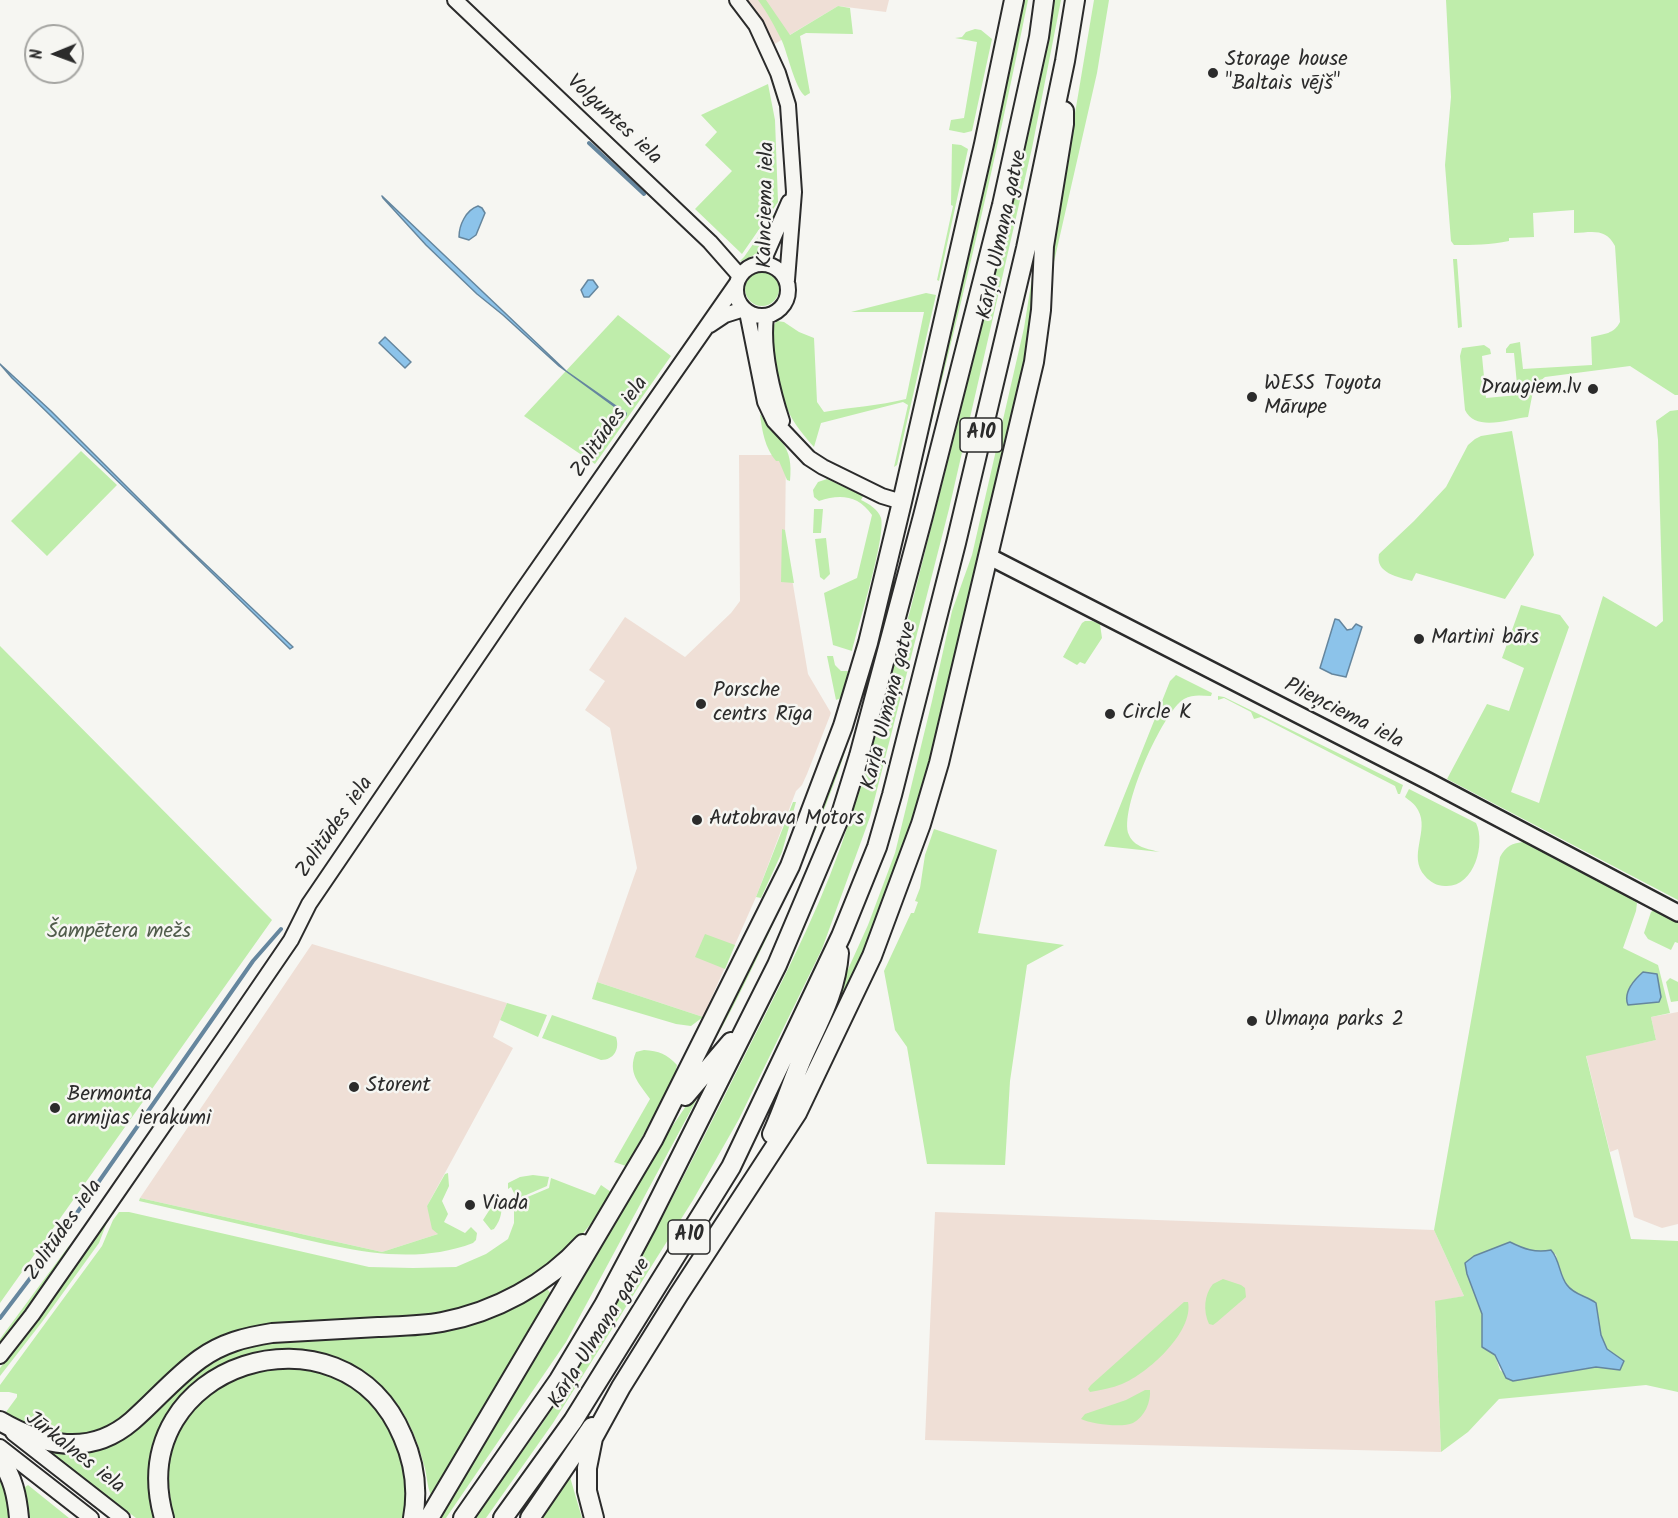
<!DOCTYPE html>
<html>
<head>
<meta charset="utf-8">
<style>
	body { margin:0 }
	#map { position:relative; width:1678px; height:1518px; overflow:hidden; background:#f6f6f2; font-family:Kalam,sans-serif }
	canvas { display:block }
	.north { position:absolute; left:24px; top:24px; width:60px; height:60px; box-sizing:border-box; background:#f6f6f2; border:2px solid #a5a5a2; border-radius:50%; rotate:269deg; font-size:16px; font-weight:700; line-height:24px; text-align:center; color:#2b2b2b }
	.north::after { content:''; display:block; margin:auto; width:21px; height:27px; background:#2b2b2b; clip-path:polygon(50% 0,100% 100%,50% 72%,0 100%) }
</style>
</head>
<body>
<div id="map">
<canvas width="1678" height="1518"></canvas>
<div class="north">N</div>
</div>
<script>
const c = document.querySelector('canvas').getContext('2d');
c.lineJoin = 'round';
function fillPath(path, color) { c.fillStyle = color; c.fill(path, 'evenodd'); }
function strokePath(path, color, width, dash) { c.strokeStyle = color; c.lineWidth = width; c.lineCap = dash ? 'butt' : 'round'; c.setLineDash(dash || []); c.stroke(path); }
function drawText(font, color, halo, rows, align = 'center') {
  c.font = font + ' Kalam,sans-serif'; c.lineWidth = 5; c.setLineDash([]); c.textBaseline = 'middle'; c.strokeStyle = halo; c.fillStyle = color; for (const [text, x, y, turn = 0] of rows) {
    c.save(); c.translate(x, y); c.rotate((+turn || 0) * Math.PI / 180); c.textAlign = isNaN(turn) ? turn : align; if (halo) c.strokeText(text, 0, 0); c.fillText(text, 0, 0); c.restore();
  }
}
const built = new Path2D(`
	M747 0H889L886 12 838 6 773 45 763 20Z
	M739 455H786L785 537 808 674 831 713 807 774 802 785 796 791 756 897 703 1017 597 982 637 868 610 728 585 710 605 681 589 670 625 617 685 657 731 613 740 601Z
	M312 944 507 1003 493 1037 513 1048 427 1206 438 1234 382 1252 140 1198Z
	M1678 1012V1224L1662 1228 1634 1217 1618 1149 1610 1152 1586 1055 1656 1040 1651 1017Z
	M935 1212 1434 1230 1464 1296 1435 1302 1441 1452 925 1440Z`);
const green = new Path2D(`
	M758 0H766L790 35 838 6 850 8 853 34 806 33 800 36 810 93 805 96C795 88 788 55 782 41 775 27 767 12 758 0Z
	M1019 0H1028C995 165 956 328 914 490 891 581 871 673 842 761 822 821 794 878 768 935 744 985 721 1035 689 1081L819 811Z
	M1053 0H1061L1032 148 949 509 870 817 822 949 739 1119 693 1200 553 1423 486 1518H472C501 1479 533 1440 559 1398 625 1292 683 1180 739 1067 775 995 814 922 841 846 868 769 886 689 910 611L1013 203 1031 121Z
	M1094 0H1109L1097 73 1051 275 1052 236 1065 173Z
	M1446 0H1678V395H1675L1630 366 1545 377 1534 386 1528 417C1509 419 1475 432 1465 410L1460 356 1462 348 1484 345 1490 349 1491 354 1482 356 1486 398 1518 395 1514 353H1506V349L1510 344 1520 342 1523 369 1592 365 1591 337C1604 334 1614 334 1620 322L1615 246C1606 228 1593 232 1574 233V210L1533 213 1534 237 1509 238V241C1491 245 1472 245 1454 245L1451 241 1445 165 1451 97Z
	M975 29 981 30 992 39 972 131 964 133 949 130 951 120 964 118 977 42 955 38 962 37 966 32Z
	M768 84 775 120 778 202 742 254 695 209 732 171 705 145 717 132 701 115Z
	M952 144 961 145 968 149 939 281 937 280 953 206 951 205Z
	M779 207 763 251 739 262 744 257Z
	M1453 259H1457L1462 327 1458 328Z
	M745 289a17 17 0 1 1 34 0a17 17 0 1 1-34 0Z
	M1032 278 1036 279 1030 344 987 536 919 807 879 919 794 1109 803 1069 868 925 895 853 932 701 952 611 972 555 1024 328Z
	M926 293 936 295 897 465 894 467 908 405 903 402 821 423 814 447C805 437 795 425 789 413 777 387 772 353 773 326L777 321 784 322 799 332 814 338 817 402 824 412C852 407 879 406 906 399L924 312H851Z
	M618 315 671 356 595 464 524 416Z
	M1678 410V900L1447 779 1487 704 1509 711 1524 668 1502 658 1521 605 1560 615 1569 627 1511 792 1539 803 1603 596 1656 627 1663 621 1658 440 1656 421 1670 411Z
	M760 414C778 441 794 444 790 481L787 480 779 461H776C765 448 762 431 760 414Z
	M1512 431 1534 555 1505 599 1416 573 1412 581C1398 577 1375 573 1379 554L1414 521 1446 487 1468 445 1475 439 1481 436Z
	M81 451 117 485 47 556 11 521Z
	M827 479 863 496 861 500C869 504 878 509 881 518 886 537 858 626 852 651L833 645 824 593 857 578 872 515C858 495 840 494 819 501L814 497 813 490 818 482Z
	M814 509H823L821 533H813Z
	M782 529 785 530 794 583 781 582Z
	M826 538 830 574 824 580 820 577 815 539Z
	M1085 621H1092L1100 624 1102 638 1085 664 1080 662 1077 665 1063 657 1082 623Z
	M0 646 272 920 0 1303Z
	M827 656H833L835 665 841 671H848L843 697 836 700Z
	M1176 675 1212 693 1211 696C1202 696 1193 694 1184 699 1163 711 1118 811 1129 835 1134 847 1148 849 1160 852L1104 846 1170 681Z
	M1218 696 1224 697 1403 785 1400 794H1398L1395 786 1261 717 1254 719 1251 712 1224 698 1218 700Z
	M1409 789 1476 823C1486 844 1474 888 1445 886 1437 886 1430 882 1425 876 1407 856 1430 831 1418 810 1415 804 1410 801 1405 797Z
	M793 802H796L782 852 761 898 756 897Z
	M934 829 997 850 978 933 1064 945 1027 965 1010 1081 1005 1165 927 1164 907 1047 895 1030 884 971 911 913H914L918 902 915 901 920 888 925 855Z
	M1524 842 1619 891 1637 903 1636 911 1623 948 1658 965 1670 1013 1651 1017 1656 1040 1586 1056 1631 1239 1678 1241V1392L1646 1385 1499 1399 1468 1432 1441 1452 1435 1301 1464 1296 1434 1230 1500 857C1506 846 1512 843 1524 842ZM1510 1242C1524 1249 1535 1253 1551 1251L1556 1255 1560 1273 1567 1286 1575 1293 1591 1300 1597 1309 1601 1336 1607 1349 1608 1367H1596L1513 1381 1500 1370 1495 1355 1482 1347V1314L1467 1274Z
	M1654 910 1663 912 1678 920V943L1675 942 1671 950 1648 939 1644 933 1651 912Z
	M705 934 735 945 725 969 695 957Z
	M1670 978 1678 982V1001L1671 1002 1666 982Z
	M597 982 703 1017 691 1026 676 1024 592 999Z
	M507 1003 547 1015 538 1037 500 1020Z
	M552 1015 616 1037C620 1049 614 1060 601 1060L542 1038Z
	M644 1050C659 1051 667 1054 677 1065L674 1079 626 1166 614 1162 650 1099C639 1083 627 1073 636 1052Z
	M694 1094H697L698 1097 566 1342 446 1518H437L659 1146Z
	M448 1173 449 1186 442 1201 448 1214 444 1222 465 1233 471 1227 477 1233 476 1240 473 1243C405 1269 332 1245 265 1230 223 1220 181 1211 139 1201L140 1198 382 1252 438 1234 432 1229 427 1206 445 1174Z
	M533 1175 549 1177 547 1186 517 1199 511 1187 508 1189V1183L520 1177Z
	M551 1178 595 1195 601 1185 611 1192V1199L580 1237 543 1272 489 1301 439 1315 252 1328 123 1420 94 1433 59 1437 7 1417 8 1414 6 1412 17 1397V1394L9 1392H0V1385L102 1246 113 1220 119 1212H129L369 1267 413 1268 456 1267 486 1254 508 1239 514 1223V1205L518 1201 549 1188Z
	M497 1198C505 1207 501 1220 494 1229L491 1230 483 1220Z
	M107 1222 99 1243 42 1322 0 1376V1368L31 1330Z
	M76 1240 0 1345V1339L68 1247Z
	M1223 1279 1241 1285 1245 1288 1246 1297 1217 1322 1213 1325 1209 1324C1203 1311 1204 1295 1213 1284Z
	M545 1286 551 1294 434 1494 431 1495C427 1487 427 1474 424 1465 417 1438 405 1409 384 1389 283 1295 119 1380 155 1518H136L53 1454 54 1452H73L217 1356 260 1341 408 1332Z
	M1184 1302H1188C1194 1332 1147 1374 1122 1384 1112 1388 1101 1390 1090 1392L1088 1389 1091 1385Z
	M280 1367 313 1370 334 1377 356 1390 372 1404 398 1441 408 1489 404 1518H174C170 1498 167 1479 169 1458 173 1425 214 1385 243 1374 254 1369 268 1369 280 1367Z
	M1145 1390H1150C1151 1401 1145 1417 1133 1423 1122 1428 1092 1424 1081 1419L1085 1414 1126 1400Z
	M0 1473 3 1479 12 1518H0Z
	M570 1477 582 1518H539Z
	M28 1485 69 1518H27L22 1489Z`);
const water = new Path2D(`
	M382 196 566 371 626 413V415L559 366 503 315 477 294 426 245 383 198Z
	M478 206 482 208 485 213 476 235 469 240 459 237C459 225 466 210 478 206Z
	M588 280H593L598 287 589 297H584L581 290Z
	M385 337 411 362 405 368 379 343Z
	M0 364 51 411 184 544 293 647 290 649 12 378Z
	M1335 619 1339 620 1347 630 1352 629 1356 624 1362 627 1346 677 1332 674 1320 668Z
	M1643 972 1657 974 1661 997 1659 1002 1628 1005C1623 993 1634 980 1643 972Z
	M1510 1242C1524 1249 1535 1253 1551 1250 1560 1260 1559 1275 1567 1285 1574 1295 1587 1296 1596 1303L1601 1335 1607 1349 1624 1361 1620 1370 1596 1367 1513 1381 1506 1378 1495 1355 1482 1347V1314L1467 1274 1465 1263 1474 1256Z`);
const stream = new Path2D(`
	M589 143 644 194
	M0 1318 44 1260 253 961 281 929`);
const tertiary = new Path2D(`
	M455 0 710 242 740 276
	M737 0 756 25 778 73 788 105 794 192 787 280
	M736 290a26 26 0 1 1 52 0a26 26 0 1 1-52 0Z
	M762 264 789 202
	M747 312 765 402 774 421 809 458 823 467 882 496 902 502
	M766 317C762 349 772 390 782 421
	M710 325 725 315 744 309
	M0 1356 32 1315 92 1229 226 1035 291 940 309 904 518 597 737 283
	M13 1433 122 1518
	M0 1447 91 1518`);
const secondary = new Path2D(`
	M988 556 1428 781 1678 913`);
const trunk = new Path2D(`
	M685 1096 731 1042
	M772 1134C783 1110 791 1085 801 1061 817 1024 836 994 839 953
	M0 1421C43 1446 90 1457 132 1421 155 1401 175 1377 200 1359 222 1343 246 1337 272 1333 307 1331 343 1329 378 1327 399 1326 421 1326 442 1322 495 1312 547 1284 583 1244
	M0 1459C13 1477 17 1496 19 1518
	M164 1518C120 1364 343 1293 403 1437 414 1462 418 1491 413 1518
	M429 1518 653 1140 790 866 843 726 868 643 902 502 984 144 1014 0
	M463 1518 559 1380 604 1305 647 1224 777 965 841 814 859 756 923 516 1002 205 1039 37 1044 0
	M503 1518 573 1421 731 1167 841 936 877 847 892 795 956 543 1026 248 1065 61 1075 0
	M530 1518 592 1427
	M594 1518 587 1491V1468L593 1438 621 1387 679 1294 797 1113 872 956 921 824 939 763 1034 362 1041 310 1044 246 1064 124V111`);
const markers = [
	[1213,73,6,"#2b2b2b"],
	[1593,389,6,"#2b2b2b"],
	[1252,397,6,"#2b2b2b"],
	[1419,639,6,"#2b2b2b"],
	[701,704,6,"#2b2b2b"],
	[1110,714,6,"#2b2b2b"],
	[697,820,6,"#2b2b2b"],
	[1252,1021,6,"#2b2b2b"],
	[354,1087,6,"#2b2b2b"],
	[55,1108,6,"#2b2b2b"],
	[470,1205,6,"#2b2b2b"]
];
const shields = [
	[981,435,42],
	[689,1237,42]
];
const shieldNames = [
	["A10",981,435],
	["A10",689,1237]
];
const poiNames = [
	["Storage house",1225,61],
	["\"Baltais vējš\"",1225,85],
	["WESS Toyota",1264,385],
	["Mārupe",1264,409],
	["Draugiem.lv",1581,389,"right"],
	["Martini bārs",1431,639],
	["Porsche",713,692],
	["centrs Rīga",713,716],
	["Circle K",1122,714],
	["Autobrava Motors",709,820],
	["Ulmaņa parks 2",1264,1021],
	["Storent",366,1087],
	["Bermonta",67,1096],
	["armijas ierakumi",67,1120],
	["Viada",482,1205]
];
const streetNames = [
	["Volguntes iela",613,121,43],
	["Kalnciema iela",768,205,-89],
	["Kārļa Ulmaņa gatve",1004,235,-78],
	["Zolitūdes iela",611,428,-55],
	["Kārļa Ulmaņa gatve",891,706,-76],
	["Plieņciema iela",1343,715,27],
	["Zolitūdes iela",336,828,-55],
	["Zolitūdes iela",65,1231,-55],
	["Kārļa Ulmaņa gatve",601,1334,-58],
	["Jūrkalnes iela",74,1454,38]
];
const parkNames = [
	["Šampētera mežs",119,933]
];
fillPath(built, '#efdfd6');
fillPath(green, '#bfedab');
fillPath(water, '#8cc3ea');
strokePath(water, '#65869e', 1.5);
strokePath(stream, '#65869e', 4);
strokePath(tertiary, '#2b2b2b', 18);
strokePath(secondary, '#2b2b2b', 20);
strokePath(trunk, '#2b2b2b', 22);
strokePath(tertiary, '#f6f6f2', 14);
strokePath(secondary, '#f6f6f2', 15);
strokePath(trunk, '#f6f6f2', 18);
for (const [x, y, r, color] of markers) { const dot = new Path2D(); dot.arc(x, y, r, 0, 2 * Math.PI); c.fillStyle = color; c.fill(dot); strokePath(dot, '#f6f6f2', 2); }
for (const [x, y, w] of shields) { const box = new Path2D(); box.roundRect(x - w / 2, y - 17, w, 34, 4.5); c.fillStyle = '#f6f6f2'; c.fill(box); strokePath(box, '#2b2b2b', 1.5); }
drawText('bold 20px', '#2b2b2b', null, shieldNames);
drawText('21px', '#2b2b2b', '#f6f6f2', poiNames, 'left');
drawText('21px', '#2b2b2b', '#f6f6f2', streetNames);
drawText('21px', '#505c4b', '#f6f6f2', parkNames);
</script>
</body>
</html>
